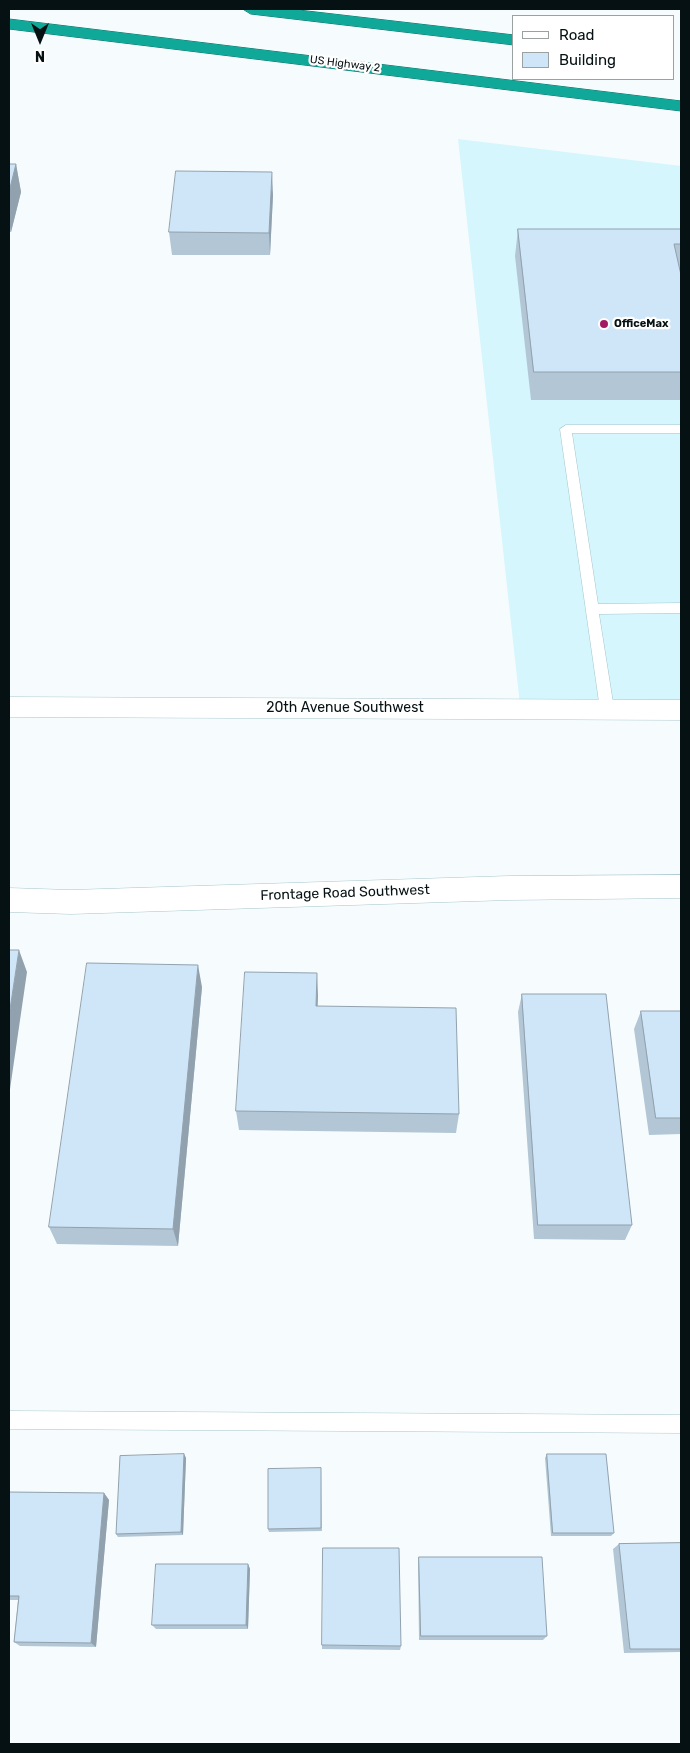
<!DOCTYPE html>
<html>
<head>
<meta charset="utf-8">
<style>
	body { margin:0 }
	#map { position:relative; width:690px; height:1753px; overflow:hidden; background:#f6fcfd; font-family:Rubik,sans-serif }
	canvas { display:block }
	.frame { position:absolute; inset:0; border:10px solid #061113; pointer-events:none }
	.legend { position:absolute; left:512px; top:15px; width:162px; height:65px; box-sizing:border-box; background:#fff; border:1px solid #9ba0a1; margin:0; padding:6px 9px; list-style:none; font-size:15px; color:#061113 }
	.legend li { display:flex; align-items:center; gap:10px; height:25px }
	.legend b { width:25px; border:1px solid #9ba0a1 }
	.north { position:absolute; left:15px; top:15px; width:50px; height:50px; -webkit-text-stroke:4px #fff; paint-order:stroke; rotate:180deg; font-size:14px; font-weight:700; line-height:20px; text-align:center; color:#061113 }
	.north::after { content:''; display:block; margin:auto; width:18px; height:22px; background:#061113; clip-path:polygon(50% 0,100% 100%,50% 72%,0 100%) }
</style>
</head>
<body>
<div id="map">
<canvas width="690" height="1753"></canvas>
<div class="frame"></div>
<ul class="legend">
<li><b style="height:6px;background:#fff"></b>Road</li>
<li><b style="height:14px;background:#cfe6f8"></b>Building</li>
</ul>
<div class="north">N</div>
</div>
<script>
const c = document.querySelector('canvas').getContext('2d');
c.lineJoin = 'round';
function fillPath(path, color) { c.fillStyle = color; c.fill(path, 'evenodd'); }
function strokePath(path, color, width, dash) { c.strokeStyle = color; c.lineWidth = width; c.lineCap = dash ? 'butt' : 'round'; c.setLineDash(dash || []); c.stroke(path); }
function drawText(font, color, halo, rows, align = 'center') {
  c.font = font + ' Rubik,sans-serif'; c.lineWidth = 4.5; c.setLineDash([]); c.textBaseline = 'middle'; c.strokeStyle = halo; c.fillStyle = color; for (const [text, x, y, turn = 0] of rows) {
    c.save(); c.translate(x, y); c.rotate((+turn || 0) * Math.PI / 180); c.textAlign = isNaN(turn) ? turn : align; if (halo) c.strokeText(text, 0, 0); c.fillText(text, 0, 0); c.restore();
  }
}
const built = new Path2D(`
	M458 139 681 166V706L520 705Z`);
const service = new Path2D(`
	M566 425H681V433H572L598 604 681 603V613L599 614 614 709 607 714 600 709 560 429Z
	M9 1411 681 1415V1433L9 1429Z`);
const minor = new Path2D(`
	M681 875V898L509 900 71 914 9 912V888L71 890 509 876Z`);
const tertiary = new Path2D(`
	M9 697 681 700V720L9 717Z`);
const motorway = new Path2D(`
	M243 9H290L514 35V45L251 14Z
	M9 19 681 101V111L9 29Z`);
const wall = new Path2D(`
	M9 164H16L21 192 11 232H9Z
	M273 195 270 255H172L169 232Z
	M518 229H681V271H680L681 275V400H531L515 256Z
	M202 987 178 1246 57 1244 49 1227Z
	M522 994 632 1225 625 1240 534 1239 518 1012Z
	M318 995 317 1006 459 1114 456 1133 239 1130 236 1111Z
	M641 1011H681V1134L649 1135 634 1029Z
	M184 1454 186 1458 183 1535 118 1537 116 1534Z
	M547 1454 614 1533 611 1536H551L545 1458Z
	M321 1468 322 1531 269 1532 268 1529Z
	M9 1492 104 1493 109 1500 96 1647 20 1646 14 1642 18 1600H9Z
	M681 1543V1652L624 1653 613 1549 619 1544Z
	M419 1557 547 1636 543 1640H419L418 1562Z
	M248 1564 250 1569 248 1629H156L152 1625Z
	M322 1645 401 1646 400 1650 322 1649Z`);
const shadedWall = new Path2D(`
	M16 164 21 192 11 232 9 221V192Z
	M272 172 273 195 270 255 269 233Z
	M19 950 27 972 9 1096V1016Z
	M198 965 202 987 178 1246 173 1229Z
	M317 973 318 995 317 1027 316 1006Z
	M184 1454 186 1458 183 1535 181 1532Z
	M104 1493 109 1500 96 1647 91 1643Z
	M248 1564 250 1569 248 1629 246 1625Z`);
const building = new Path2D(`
	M9 164H16L9 192Z
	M176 171 272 172 269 233 169 232Z
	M518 229H681V244H674L681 275V372H534Z
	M9 950H19L9 1016Z
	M87 963 198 965 173 1229 49 1227Z
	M245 972 317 973 316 1006 456 1008 459 1114 236 1111Z
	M522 994H606L632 1225H538Z
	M641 1011H681V1118H656Z
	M184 1454 181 1532 116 1534 120 1456Z
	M547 1454H606L614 1533H553Z
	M321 1468V1528L268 1529V1469Z
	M9 1492 104 1493 91 1643 14 1642 19 1596H9Z
	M681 1543V1649H630L619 1544Z
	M323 1548H399L401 1646 322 1645Z
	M419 1557H542L547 1636H421Z
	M156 1564H248L246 1625H152Z`);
const markers = [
	[604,324,5,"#a4185f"]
];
const farStreetnames = [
	["US Highway 2",345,64,7]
];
const farPoinames = [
	["OfficeMax",614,324]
];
const streetNames = [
	["20th Avenue Southwest",345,708],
	["Frontage Road Southwest",345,893,-2]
];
fillPath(built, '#d5f6fd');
strokePath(service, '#a6c5cc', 1);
strokePath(minor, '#a6c5cc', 1);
strokePath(tertiary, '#a6c5cc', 1);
strokePath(motorway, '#0c7369', 1);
fillPath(service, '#fff');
fillPath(minor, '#fff');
fillPath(tertiary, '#fff');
fillPath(motorway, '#10a898');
fillPath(wall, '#b2c6d5');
fillPath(shadedWall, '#91a1ae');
fillPath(building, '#cfe6f8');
strokePath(building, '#91a1ae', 1);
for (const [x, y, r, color] of markers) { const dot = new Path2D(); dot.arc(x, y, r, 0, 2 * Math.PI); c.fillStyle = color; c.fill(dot); strokePath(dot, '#fff', 2); }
drawText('11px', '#061113', '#fff', farStreetnames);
drawText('bold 11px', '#061113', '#fff', farPoinames, 'left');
drawText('14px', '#061113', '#fff', streetNames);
</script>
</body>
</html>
